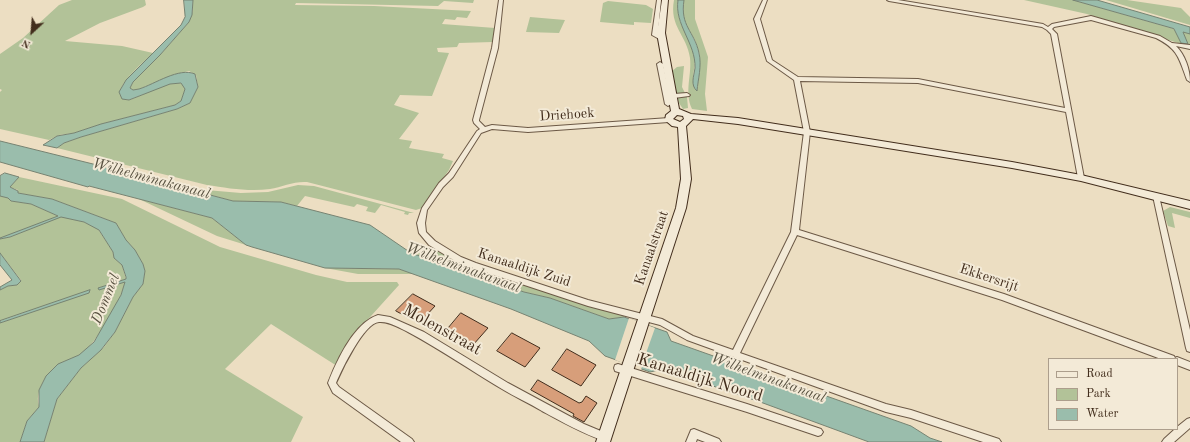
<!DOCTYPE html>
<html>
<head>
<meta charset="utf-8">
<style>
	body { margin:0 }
	#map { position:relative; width:1190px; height:442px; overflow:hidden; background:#ecdec2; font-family:"Old Standard TT",serif }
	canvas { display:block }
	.legend { position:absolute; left:1048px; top:358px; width:130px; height:72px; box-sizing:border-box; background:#f3ead7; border:1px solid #ac9e8c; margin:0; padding:5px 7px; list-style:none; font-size:12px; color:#422d1c }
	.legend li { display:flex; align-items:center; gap:8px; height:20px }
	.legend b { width:20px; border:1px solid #ac9e8c }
	.north { position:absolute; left:12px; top:12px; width:40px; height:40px; -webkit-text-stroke:3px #f3ead7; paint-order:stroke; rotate:206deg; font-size:11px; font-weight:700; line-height:16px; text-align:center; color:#422d1c }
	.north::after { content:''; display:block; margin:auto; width:14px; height:18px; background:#422d1c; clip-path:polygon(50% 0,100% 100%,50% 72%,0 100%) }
</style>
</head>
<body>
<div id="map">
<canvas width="1190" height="442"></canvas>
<ul class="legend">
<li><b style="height:5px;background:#f3ead7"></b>Road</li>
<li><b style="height:11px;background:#b2c298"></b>Park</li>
<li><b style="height:11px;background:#9abdac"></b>Water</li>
</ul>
<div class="north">N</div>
</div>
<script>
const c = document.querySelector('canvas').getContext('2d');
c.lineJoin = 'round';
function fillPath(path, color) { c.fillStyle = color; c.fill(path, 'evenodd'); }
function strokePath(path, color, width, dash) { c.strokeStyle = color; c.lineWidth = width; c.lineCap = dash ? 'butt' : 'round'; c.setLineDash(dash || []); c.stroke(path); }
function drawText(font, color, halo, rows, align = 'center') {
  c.font = font + ' "Old Standard TT",serif'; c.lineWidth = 4; c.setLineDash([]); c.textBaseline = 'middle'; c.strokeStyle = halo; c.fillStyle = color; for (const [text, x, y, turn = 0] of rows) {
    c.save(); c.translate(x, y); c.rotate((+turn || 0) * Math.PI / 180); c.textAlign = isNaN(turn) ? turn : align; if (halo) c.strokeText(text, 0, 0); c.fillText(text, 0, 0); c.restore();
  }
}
const green = new Path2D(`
	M72 0H145L146 5 143 7 100 23 65 41 122 46 153 53C144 62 118 83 120 95L127 100H129C144 96 168 79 183 84L185 89 181 101 175 105 105 123 74 133 59 135 49 140 0 129V92L2 90 0 89V54L23 38 59 5Z
	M193 0H474L473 3 444 1 438 6 296 3 295 5 374 6 471 11 467 18 457 17 455 20 445 19 442 24 495 28 493 42 459 43 457 47 437 48 438 52 449 53 432 96 400 95 394 105 419 113 399 139 412 141 409 148 444 154 442 158 453 161 449 170 422 208 416 210 307 182C294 181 282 187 270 189 249 192 227 188 207 185L57 148 64 143 81 137 177 109 190 103 198 87 196 75 189 71 176 74 139 89 133 90 130 88 133 82 160 55 189 22 193 10Z
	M674 0H678C675 25 690 32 694 54 697 68 689 78 697 91L700 55 695 40 683 19 684 0H695V19L708 57 705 94 707 111 692 109C684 92 692 75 690 58 687 35 669 27 674 0Z
	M1024 0H1073L1174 29 1181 43 1187 44 1183 32 1190 34V44L1178 43 1087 14Z
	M1106 0H1127L1181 8 1190 17V25Z
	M608 1 646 5 653 9 651 23 634 22V25L600 22 603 3Z
	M530 17 565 20 559 33 526 32Z
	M684 66 682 87 687 97 688 108 683 109 679 103 671 72 677 67Z
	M19 177 122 199 220 247 316 275 347 282H397L399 285 362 326 337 366 271 324 225 369 303 417 291 442H44L57 399 81 368 104 347 115 332 133 297 143 284 145 271 143 264 135 250 126 240 116 223 52 199 18 193V190L10 187Z
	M298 185 314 186 414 213H409L408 215 404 214 405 212 381 205 375 213 366 211 368 207 357 204 354 207 305 196 297 206 281 202 233 201 204 193 206 190 241 193 268 192Z
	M0 196 8 198 11 201 31 204 58 216 14 234 0 238Z
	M139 199 212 218 246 245 217 236Z
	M1170 207 1190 212V218L1172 213 1175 228 1168 226 1163 211Z
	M61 216 84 222 98 229 113 252 114 258 122 265 126 279 98 288 122 282H125C122 299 98 339 85 351 78 357 69 359 60 364 49 369 37 388 38 401 38 403 39 405 39 407L27 421 20 442H0V323L91 291 0 321V290L8 286 17 285 21 280 0 253V239L10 237Z
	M424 248 436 250 458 262 626 314 624 317 609 319 550 298 524 292 417 255Z
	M325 268 399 269 416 274H358Z`);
const water = new Path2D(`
	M184 0H193L192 15 189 22 160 55 133 82 130 88 133 90 139 89C155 84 179 67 195 74L198 87 190 103 177 109 81 137 64 143 57 148 43 145 57 136 74 133 101 124 175 105 181 101 185 89 181 83 170 84 129 100 122 99 119 92 126 80 181 25 185 17Z
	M678 0H684C680 27 694 30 699 53 702 66 698 79 697 91 690 85 694 76 695 68 696 43 674 25 678 0Z
	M1073 0H1097L1190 27V34L1183 32 1188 44 1181 43 1174 29Z
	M0 141 93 164 233 201 281 202 370 225 411 253 524 292 550 298 609 319 624 317 667 332 671 341 911 426 930 438 942 442H869L763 403 663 369 650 372 605 356 589 341 511 309 399 269 325 268 252 247 246 245 212 218 89 186 88 187 0 162Z
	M5 173 19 177 10 187 18 191V193L52 199 116 223 126 240 135 250 143 264 145 271 143 284 133 297 115 332 101 350 81 368 57 399 44 442H20L27 421 39 407V390L46 376 58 364 79 355 94 342 121 295 125 282 99 290 98 288 126 279V277L122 265 114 258 113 252 99 230 84 222 61 217 10 237 0 239V238L58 216 31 204 11 201 8 198 0 196V176Z
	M0 253 21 281 17 285 8 286 0 290V287L12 280 0 265Z
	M90 290 89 293 0 323V321Z`);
const pier = new Path2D(`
	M629 318 655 328 644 359 648 360 646 364 643 363 641 370 615 360Z`);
const building = new Path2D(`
	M413 294 435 306 424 318 414 313 407 317 396 311Z
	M461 313 488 328 473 345 446 331Z
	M512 333 540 348 525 367 497 351Z
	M567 349 596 365 581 386 552 370Z
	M538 380 579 403 582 402 586 396 597 403 584 422 573 416 574 414 531 390Z`);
const street = new Path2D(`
	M499 0H503L498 48 479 120V121L485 127 492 125 528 128 669 118 672 120 669 122 528 132 492 129 481 133 453 177 443 187 427 210 425 223 426 232 435 241 461 257 476 263 588 300 662 319 693 336 733 350 791 232 804 132 794 80 767 61 754 19 763 0H767L760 19 772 60 798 77 918 79 1065 108 1051 34 1047 30 1042 27 889 1 887 0H898L1043 24 1048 27 1052 24 1091 16 1160 36 1172 43 1190 45V49L1176 46C1185 55 1190 69 1190 82L1187 80C1179 58 1178 49 1156 38L1091 20 1054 27 1052 29 1057 34 1084 178 1081 180 1078 178 1066 112 918 83 800 81 810 132 799 230 1004 294 1174 356 1175 358 1177 357 1190 362V370L1177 365V359H1161L1002 300 797 235 740 353 886 404 911 410 996 438 999 439 1001 442H983L911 418 886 412 687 340 660 325 588 306 470 267 455 261 429 245 419 233 417 223 422 208 439 183 449 173 477 131 480 129 474 123 473 120 492 48Z
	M657 0H661L658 32V34L664 38 661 40 652 35Z
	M660 62 663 64 671 104 668 106 665 104 657 64Z
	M687 93 690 95 689 96 674 98 671 96 674 94Z
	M1154 194H1156L1159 196 1190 330V352L1187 351 1186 348 1153 196Z
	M378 315 390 317 424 332 508 383 584 424 608 434 610 437 608 440 605 441C583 434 562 422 542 411 529 403 515 397 502 389 470 370 440 349 408 332 400 328 389 321 379 322 364 323 342 369 336 383L339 387 412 439 414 442H401L333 393 328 383C337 360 354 323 378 315Z
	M618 364 747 404 818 428 821 429 823 432 821 435 818 436 747 412 618 372 615 371 614 368 615 365Z
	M1190 418V428L1174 442H1162L1164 439 1175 429H1177V427L1187 419Z
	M694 429 719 439 721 442H705L697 439 696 442H686L691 430Z`);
const secondary = new Path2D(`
	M662 0H668L665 33 679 109 691 114 738 118 1012 162 1081 175 1190 201V209L1081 181 1012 168 738 124 693 119 686 126 691 179 686 208 610 442H596L676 208 681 179 678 127 672 126 665 120 666 115 671 111 657 33ZM677 115 683 116 684 119 680 122 673 119Z`);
const streetNames = [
	["Driehoek",567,115,-4],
	["Kanaalstraat",652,248,-71],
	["Kanaaldijk Zuid",524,268,18],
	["Ekkersrijt",989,278,18]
];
const waterNames = [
	["Wilhelminakanaal",151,179,15],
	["Wilhelminakanaal",463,268,20],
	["Dommel",106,299,-68],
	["Wilhelminakanaal",768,378,20]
];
const nearStreetnames = [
	["Molenstraat",442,330,29],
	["Kanaaldijk Noord",700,378,17]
];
fillPath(green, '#b2c298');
fillPath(water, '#9abdac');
strokePath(water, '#778372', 1);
fillPath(pier, '#ecdec2');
fillPath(building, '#d79e7a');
strokePath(building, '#422d1c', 1);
strokePath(street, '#6c5946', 2);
strokePath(secondary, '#422d1c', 2);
fillPath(street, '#f3ead7');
fillPath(secondary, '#f3ead7');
drawText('14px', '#422d1c', '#f3ead7', streetNames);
drawText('italic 15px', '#585140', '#f3ead7', waterNames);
drawText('17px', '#422d1c', '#f3ead7', nearStreetnames);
</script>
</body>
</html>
